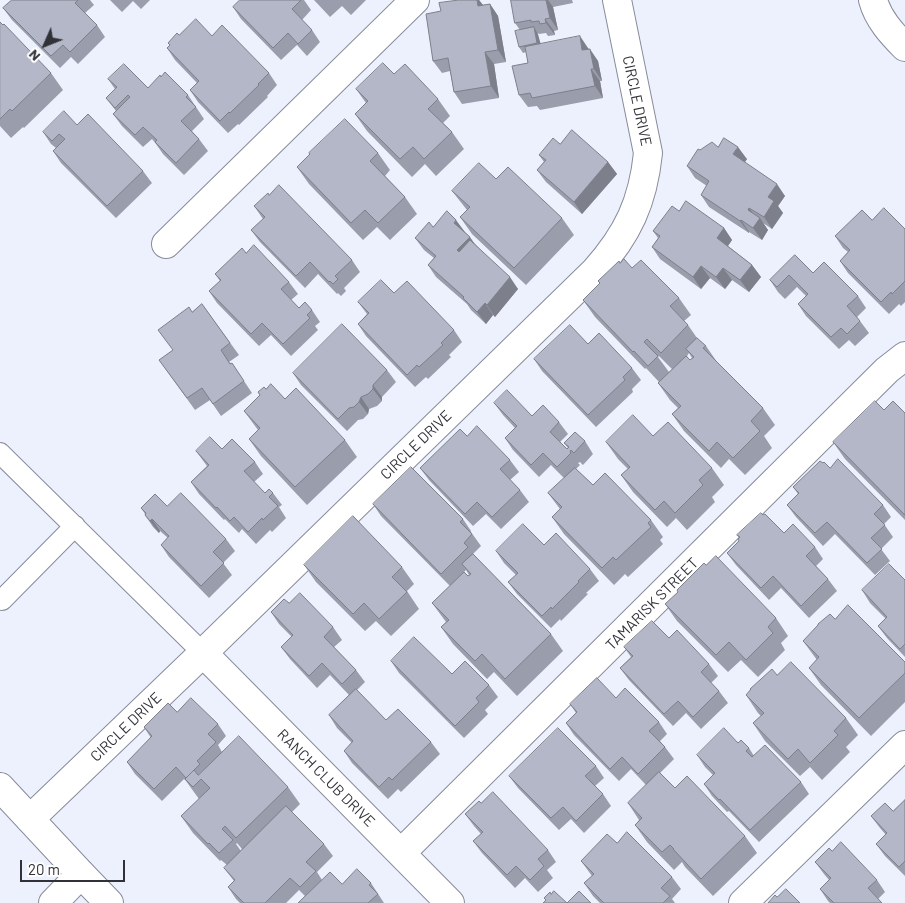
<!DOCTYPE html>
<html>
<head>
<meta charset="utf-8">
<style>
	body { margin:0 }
	#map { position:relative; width:905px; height:903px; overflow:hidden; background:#edf1fe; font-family:Barlow,sans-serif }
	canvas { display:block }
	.north { position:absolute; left:20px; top:20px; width:50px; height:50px; -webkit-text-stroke:4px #fff; paint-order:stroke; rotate:226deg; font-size:14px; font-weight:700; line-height:20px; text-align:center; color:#313238 }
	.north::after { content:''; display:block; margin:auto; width:18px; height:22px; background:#313238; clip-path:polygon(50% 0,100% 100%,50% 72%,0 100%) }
	.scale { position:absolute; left:20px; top:860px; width:105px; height:22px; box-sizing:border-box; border:2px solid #313238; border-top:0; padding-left:6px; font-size:15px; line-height:18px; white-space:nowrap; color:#313238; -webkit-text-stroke:4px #fff; paint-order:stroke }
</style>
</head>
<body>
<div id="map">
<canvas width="905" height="903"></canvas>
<div class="north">N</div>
<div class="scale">20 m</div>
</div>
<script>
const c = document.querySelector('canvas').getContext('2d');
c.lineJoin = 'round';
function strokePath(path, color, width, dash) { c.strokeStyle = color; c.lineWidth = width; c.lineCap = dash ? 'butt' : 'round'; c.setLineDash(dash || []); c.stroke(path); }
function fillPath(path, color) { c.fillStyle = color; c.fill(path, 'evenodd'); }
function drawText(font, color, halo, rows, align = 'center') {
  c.font = font + ' Barlow,sans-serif'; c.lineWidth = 4; c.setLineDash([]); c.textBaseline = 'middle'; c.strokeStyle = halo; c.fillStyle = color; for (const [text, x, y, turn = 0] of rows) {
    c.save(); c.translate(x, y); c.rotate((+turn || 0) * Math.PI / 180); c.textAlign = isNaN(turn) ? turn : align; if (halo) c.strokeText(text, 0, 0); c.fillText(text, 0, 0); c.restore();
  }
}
const service = new Path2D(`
	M0 453 203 653
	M0 598 2 600 75 526`);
const minor = new Path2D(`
	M873 0C878 19 892 34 905 47
	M166 244 415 0
	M203 653 450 903
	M30 819 203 653 595 271C628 234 643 202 648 153L617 0
	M401 853 887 370 905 356
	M53 903 81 874
	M743 903 905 745`);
const tertiary = new Path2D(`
	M0 787 81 874 109 903`);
const wall = new Path2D(`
	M12 0H90L94 5 85 13 97 25 105 37 78 64 71 57 60 68 12 20 3 8Z
	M110 0H150L141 9 133 1 122 12Z
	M240 0H304L311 10 302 20 312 30 320 42 307 56 297 45 281 60 241 19 233 7Z
	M314 0H366L351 15 342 6 330 17Z
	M459 0H479L483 5 490 4 498 16 506 62 494 64 499 98 462 104 454 92 450 71 442 73 433 61 441 11Z
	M511 0H572L573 3 553 7 558 30 554 31 555 35 548 36 546 33 539 34 538 33H537L540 44 588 48 598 61 602 81H600L603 98 540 110 537 106 528 107 519 95 528 63 526 52 523 53 519 47 520 30 515 23Z
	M0 22 51 73 63 90 24 128 23 127 11 138 0 126Z
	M179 35 212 36 269 73 277 85 267 96 268 97 239 125 238 124 228 133 198 102 190 90 197 83 175 60 167 48 170 45 168 43Z
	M394 74 438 99 450 116 443 123 452 132 464 149 436 176 425 164 412 177 367 131 355 114 366 103 356 89Z
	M108 79 188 95 204 119 192 131 199 139 208 151 184 175 163 154 156 144 152 139 143 147 122 126 113 114 116 111 106 98 115 89Z
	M77 125 143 171 152 183 116 218 61 163 53 151 56 148 51 144 43 132Z
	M560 144 608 162 617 174 582 214 546 182 537 170 544 162 539 155Z
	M718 147 747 159 745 162 785 196 778 206 783 213 772 229 763 223 768 230 762 240 749 232V233L709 207 701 195 707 186 695 178 687 166 700 150Z
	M378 153 390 170 385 176 405 197 417 214 390 240 377 227 363 240 309 184 297 167Z
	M496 179 562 218 574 235 526 285 472 234 460 217 467 210 452 191Z
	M254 206 352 260 360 272 344 288 346 291 341 296 338 293 337 294 318 274 305 288 260 242 251 230 263 219Z
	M679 211 724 228 732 240 728 246 752 265 761 277 749 292 732 280 725 289 710 278 701 289 660 259 652 247 658 238 653 231Z
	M872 220 905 229V302L901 306 899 304 889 314 848 273 840 261 848 252 843 248 835 236Z
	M433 227 465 232 475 244 518 289 495 317 493 315 486 324 471 310 467 304 436 277 428 265 434 258 424 250 415 238Z
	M246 253 289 282 298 294 291 300 299 308 312 310 320 322 315 326 318 330 291 356 271 335 259 346 217 303 209 291 220 281 215 274Z
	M795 255 813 273 858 296 866 308 857 317 869 333 855 346 849 340 839 349 806 316 798 304 806 296 797 287 785 299 778 292 770 280Z
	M620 263 632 268 679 298 691 315 684 321 688 325 697 338 706 346 717 362 763 408 775 425 764 436 772 448 745 475 729 459 721 468 684 431 672 414 678 408 670 400 658 383 659 382 646 368 645 369 595 317 583 300 600 284 598 281ZM689 353 692 358 690 360 687 356ZM659 356 672 369 669 372 658 357Z
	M394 293 454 330 462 342 449 355 451 357 428 379 426 377 415 387 366 336 358 324 367 314 358 302Z
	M202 304 239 355 229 362 231 364 232 363 252 393 221 416 210 400 195 410 159 360 173 350 192 312Z
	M534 359 632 368 641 380 632 389 633 392 596 427 542 371Z
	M387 370 396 382 382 397V401L377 406 369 409 368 414 363 419 358 420 347 431 301 385 293 373Z
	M266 389 285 399 345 440 357 457 307 505 261 456 249 439 258 430 244 411 260 395 258 392Z
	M494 403 532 416 559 422 568 434 560 442 567 449 568 448 564 443 585 441 593 454 583 465 580 462 578 463 580 465 576 469 593 485 651 520 663 537 660 540 663 544 628 577 625 574 614 585 564 534 552 517 560 509 548 493 564 478 551 465 539 477 513 450 505 438 515 428 503 415Z
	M884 410 905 413V520L845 459 833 442Z
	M467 436 510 460 519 472 510 480 520 490 529 502 501 529 486 514 473 526 429 480 420 468Z
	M653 436 712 468 724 485 712 497 715 502 687 530 676 518 667 527 633 492 621 475 628 469 618 459 606 442Z
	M222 449 255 462 263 474 254 482 265 493H273L282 505 279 507 286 518 272 532 270 530 256 544 242 529 239 533 225 519 224 520 199 494 191 482 207 466 196 451Z
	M823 463 883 505 891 517 884 524 893 537 881 549 890 561 875 575 835 534 823 546 796 517 787 505 798 494 793 487Z
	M373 504 463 519 471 531V532L481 546 473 554 551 634 563 651 517 696 494 672 487 679 453 644 441 627 446 622 432 603 450 586 381 516ZM466 570 469 575 468 576 456 580Z
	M167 506 226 539 235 551 223 563 232 575 209 598 169 557 161 545 168 538 160 531 159 533 153 527 145 515V514L141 508Z
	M784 533 815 547 823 559 816 566 828 579 837 591 809 618 781 588 769 600 736 565 727 553 739 541V538L737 535Z
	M544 545 590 569 599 581 586 593 588 594 561 621 560 619 551 628 517 594 508 582 516 575 504 563 496 551Z
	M304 565 402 567 414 584 407 591 419 609 391 636 376 621 365 631 316 582Z
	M905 580V657L887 638 878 626 886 619 870 603 862 590Z
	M289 603 333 627 342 640 334 647 356 670 365 682 357 690 386 720 431 742 440 754 401 792 398 789 388 799 352 763 344 751 352 743 337 728 329 715 349 695 330 675 317 688 290 659 281 647 292 637 279 624 271 612Z
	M665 604 776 618 788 636 781 643 785 650 758 677 741 660 728 672 677 621Z
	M835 619 905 662V702L871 736 821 685 809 668 817 660 803 641Z
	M669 638 709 664 718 676 711 683 719 691 728 703 701 729 686 713 673 726 629 680 620 668 631 657 624 647Z
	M391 661 452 674 489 685 498 697 485 710 488 714 464 738 399 673Z
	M746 695 846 718 858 735 846 747 850 752 822 780 810 767 800 776 765 741 753 723 761 716 758 713Z
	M616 698 659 722 667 734 660 741 665 747 674 759 660 773 675 788 745 836 757 853 713 896 685 867 682 862 674 870 647 842 635 825 639 820 628 803 646 785 631 769 619 781 574 735 566 723 576 713 570 704Z
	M177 712 218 724 226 736 218 745 222 752 288 787 300 804 292 812 324 844 333 856 317 872 322 880 342 884 371 883 384 903H298L305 896 299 890 286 903H240L236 899 228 887 234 881 224 868 227 865 221 860 220 861 193 833 181 816 199 799 186 781 184 779 162 801 135 774 127 762 151 738 144 727ZM237 843 242 849 241 851 236 844Z
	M738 743 749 748 754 756 801 782 809 794 759 842 729 811 727 812 712 796 704 784 713 775 705 767 697 755Z
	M596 766 604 778 595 786 603 794 611 806 584 833 571 819 559 830 518 788 509 776Z
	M905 800V876L885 856 876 844 886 835 880 828 871 816 893 811Z
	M481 803 548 850 556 862 547 870 553 878 538 892 525 878 515 888 482 853 473 841 481 834 474 826 465 814Z
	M617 843 672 877 681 889 672 899 675 903H600L593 896 584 883 592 876 581 861Z
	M832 851 877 880 885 892 878 899 882 903H830L828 901 820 889 829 880 824 874 815 862Z`);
const shadedWall = new Path2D(`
	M477 0H479L486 9 478 6Z
	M546 0H548L553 7 558 30 550 18Z
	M490 4 498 16 506 62 498 50Z
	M545 19 554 31 555 35 546 23Z
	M534 27 538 34 542 49 537 43Z
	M580 36 588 48 591 62 582 50Z
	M590 49 598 61 602 81 594 69Z
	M485 52 494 64 499 98 491 86Z
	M591 69 600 81 603 98 595 86Z
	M738 147 747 159 742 166 733 154Z
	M608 162 617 174 582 214 574 202Z
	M777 184 785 196 778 206 783 213 772 229 764 217 768 197Z
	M749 208 758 220 748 210Z
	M760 218 768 230 762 240 753 228Z
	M456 220 465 232 463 235 454 223Z
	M741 220 749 232V233L740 221Z
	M724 228 732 240 725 250 717 238Z
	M470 237 478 249 466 262 457 250Z
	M752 265 761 277 749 292 740 280Z
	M701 266 710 278 701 289 693 277Z
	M723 268 732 280 725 289 716 277Z
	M510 277 518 289 495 317 487 305Z
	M485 303 493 315 486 324 477 312Z
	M373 385 382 397V401L373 389Z
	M361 397 369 409 368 414 359 402Z
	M152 519 160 531 159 533 150 521Z`);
const building = new Path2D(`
	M12 0H78L75 3 97 25 70 52 63 45 51 56 3 8Z
	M240 0H301L292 9 312 30 298 44 288 33 273 48 233 7Z
	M459 0H477L478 6 490 4 498 50 485 52 491 86 454 92 448 58 433 61 426 14 441 11 439 3Z
	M511 0H546L550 18 545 19 546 23 540 24 539 21 531 22V20L515 23Z
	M196 19 212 36 222 25 269 73 258 84 259 85 230 113 229 112 220 121 190 90 199 81 167 48 170 45 168 43 177 33 179 35Z
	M0 22 3 25 4 24 51 73 12 111 10 109 0 119Z
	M534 27 537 43 519 47 515 31Z
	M580 36 582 50 590 49 594 69H591L595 86 532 98 530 93 519 95 512 66 528 63 525 47Z
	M383 63 394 74 405 64 438 99 428 109 452 132 424 159 413 147 400 159 355 114 368 101 356 89Z
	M124 64 148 88 160 75 161 77 165 72 188 95 186 97 196 107 181 121 199 139 176 163 155 142 157 140 143 127 135 135 113 114 130 97 128 95 115 108 106 98 117 87 108 79Z
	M64 111 77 125 88 114 143 171 107 206 53 151 65 139 59 134 52 141 43 132Z
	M345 119 378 153 370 161 405 197 378 223 365 210 351 223 297 167 310 154 309 153Z
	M572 130 608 162 574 202 537 170 546 160 539 155 553 138 560 144Z
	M724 138 738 147 733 154 777 184 768 197 774 201 764 217 749 208 748 210 760 218 753 228 741 220 740 221 701 195 709 181 687 166 698 149 700 150 712 142 718 147Z
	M479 163 496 179 508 167 562 218 514 268 460 217 470 207 452 191Z
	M279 185 352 260 335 276 338 279 333 284 330 281 329 282 310 262 296 276 251 230 265 217 254 206 268 193 269 195Z
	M686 201 724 228 717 238 752 265 740 280 723 268 716 277 701 266 693 277 652 247 660 236 653 231 672 206 679 211Z
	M884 208 905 229V281L892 294 891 292 881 302 840 261 850 250 835 236 862 210 872 220Z
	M447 211 456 220 454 223 470 237 457 250 459 252 470 240 510 277 487 305 485 303 477 312 463 298 464 297 428 265 436 256 415 238 429 222 433 227Z
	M254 245 289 282 281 289 299 308 305 302 312 310 307 315 310 318 283 344 262 323 251 334 209 291 221 280 215 274 242 248 246 253Z
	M795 255 813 273 824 262 858 296 847 306 860 321 847 334 841 328 831 337 798 304 808 294 789 275 777 287 770 280Z
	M624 259 632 268 641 260 679 298 670 306 688 325 661 353 647 339 644 342 658 356 648 366 634 351 633 352 583 300 600 283 598 281 619 261 620 263Z
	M381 280 394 293 407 281 454 330 441 343 443 345 419 367 417 365 407 375 358 324 369 313 358 302Z
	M202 304 230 343 221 350 230 364 232 363 244 381 213 404 202 388 187 398 159 360 173 350 158 330 189 307 192 312Z
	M342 324 387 370 373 385V389L368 394 361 397 359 402 354 407 349 408 338 419 293 373Z
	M570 325 588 344 599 333 632 368 623 377 625 380 588 415 534 359Z
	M697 338 706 346 703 348 763 408 751 421 760 431 733 458 717 442 709 451 672 414 681 406 658 383 686 356 690 360 694 357 686 349Z
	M271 384 285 399 296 388 345 440 295 487 249 439 260 428 244 411 260 395 258 392 264 387 266 389Z
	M507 390 532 416 543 405 559 422 550 432 567 449 569 447 564 443 575 432 585 441 574 453 571 450 570 452 571 453 557 467 543 453 531 465 505 438 517 426 494 403Z
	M875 401 884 410 893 401 905 413V515L833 442Z
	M633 415 653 436 668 422 712 468 699 480 703 485 675 513 664 501 655 510 621 475 630 467 606 442Z
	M477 426 510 460 500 469 520 490 492 517 477 502 465 514 420 468 460 429 467 436Z
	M210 437 222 449 232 439 255 462 244 471 265 493 269 489 273 493 269 497 278 506 263 520 262 518 248 532 234 517 230 521 217 507 216 508 191 482 209 465 196 451Z
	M838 459 883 505 874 514 885 525 871 538 882 549 867 563 827 522 815 533 787 505 799 493 793 487 820 461 823 463 824 462 830 468Z
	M411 467 463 519 460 522 472 534 464 543 468 547 441 574 373 504Z
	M575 468 593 485 605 473 651 520 648 523 651 527 616 560 613 557 602 568 552 517 562 507 548 493Z
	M181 493 226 539 213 552 224 563 201 586 161 545 169 536 152 519 150 521 145 515 146 513 141 508 155 494 167 506Z
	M761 513 763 515 765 514 784 533 793 524 815 547 806 556 828 579 801 606 773 576 761 588 727 553 739 541 738 539 740 537 737 535Z
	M353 516 402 567 392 577 407 592 379 619 364 603 353 614 304 565Z
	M523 524 544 545 556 533 590 569 578 581 579 582 552 609 551 607 542 616 508 582 518 573 496 551Z
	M473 554 551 634 505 679 482 654 475 661 441 627 449 620 432 603 464 572 468 576 471 574 462 564Z
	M716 556 776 618 768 627 773 633 746 660 729 642 716 655 665 604 678 592 677 590 704 563 706 565Z
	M889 564 905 580V644L900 649 878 626 887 617 862 590Z
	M300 593 333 627 324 637 356 670 342 684 322 663 309 676 281 647 293 635 271 612 284 599 289 603Z
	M848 605 905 662V673L859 718 809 668 819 657 803 641 818 625V624L830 614 835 619Z
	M652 621 669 638 677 630 709 664 701 672 719 691 693 717 678 701 664 714 620 668 633 656 624 647Z
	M414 637 452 674 465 661 489 685 476 698 479 702 455 726 391 661Z
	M791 662 846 718 834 731 838 735 810 763 798 749 788 759 753 723 764 713 746 695 751 689H750L772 669 777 675Z
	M597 678 616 698 625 688 659 722 649 731 665 747 638 774 622 757 610 769 566 723 577 712 570 704Z
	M356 689 386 720 398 709 431 742 392 780 389 777 379 787 344 751 353 741 329 715Z
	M191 698 218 724 208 734 216 742 197 761 200 764 186 778 176 767 154 789 127 762 152 736 144 727 168 703 177 712Z
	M558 728 596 766 585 776 603 794 576 821 563 807 551 818 509 776Z
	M724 728 738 743 741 740 749 748 746 751 752 757 765 745 801 782 750 830 720 799 719 800 704 784 715 773 697 755Z
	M239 736 288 787 236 838 225 826 222 829 233 840 219 853 209 843 208 844 181 816 210 788 201 779 193 787 185 779 194 770 198 775Z
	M659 772 675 788 687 776 745 836 701 879 673 849H674L670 845 662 852 635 825 642 818 628 803Z
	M493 792 548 850 538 859 544 866 530 880 516 866 507 875 473 841 483 832 465 814 479 801 481 803Z
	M905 800V861L899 867 876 844 887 833 871 816 885 803 893 811Z
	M286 806 324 844 306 862 316 871 300 887 290 878 265 903H244L228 887 235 880 224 868Z
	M627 832 672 877 661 888 670 896 663 903H604L584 883 594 874 581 861 607 834 617 843Z
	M841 842 877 880 868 888 882 903H834L820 889 831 878 815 862 829 848 832 851Z
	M357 869 371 883 369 885 378 894 368 903H298L330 872 342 884Z
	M786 889 800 903H768L775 895 777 897Z
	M554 891 567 903 579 891 591 903H543L546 900 544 898 550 892 551 894Z`);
const streetNames = [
	["CIRCLE DRIVE",637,101,78],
	["CIRCLE DRIVE",416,445,-44],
	["TAMARISK STREET",652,604,-45],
	["CIRCLE DRIVE",126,727,-44],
	["RANCH CLUB DRIVE",326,778,45]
];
strokePath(service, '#888c9a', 22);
strokePath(minor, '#888c9a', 30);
strokePath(tertiary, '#888c9a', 30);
strokePath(service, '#fff', 20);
strokePath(minor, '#fff', 28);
strokePath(tertiary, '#fff', 28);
fillPath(wall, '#9a9dab');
fillPath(shadedWall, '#7d808b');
fillPath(building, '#b3b7c7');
strokePath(building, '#7d808b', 1);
drawText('15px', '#313238', '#fff', streetNames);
</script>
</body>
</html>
